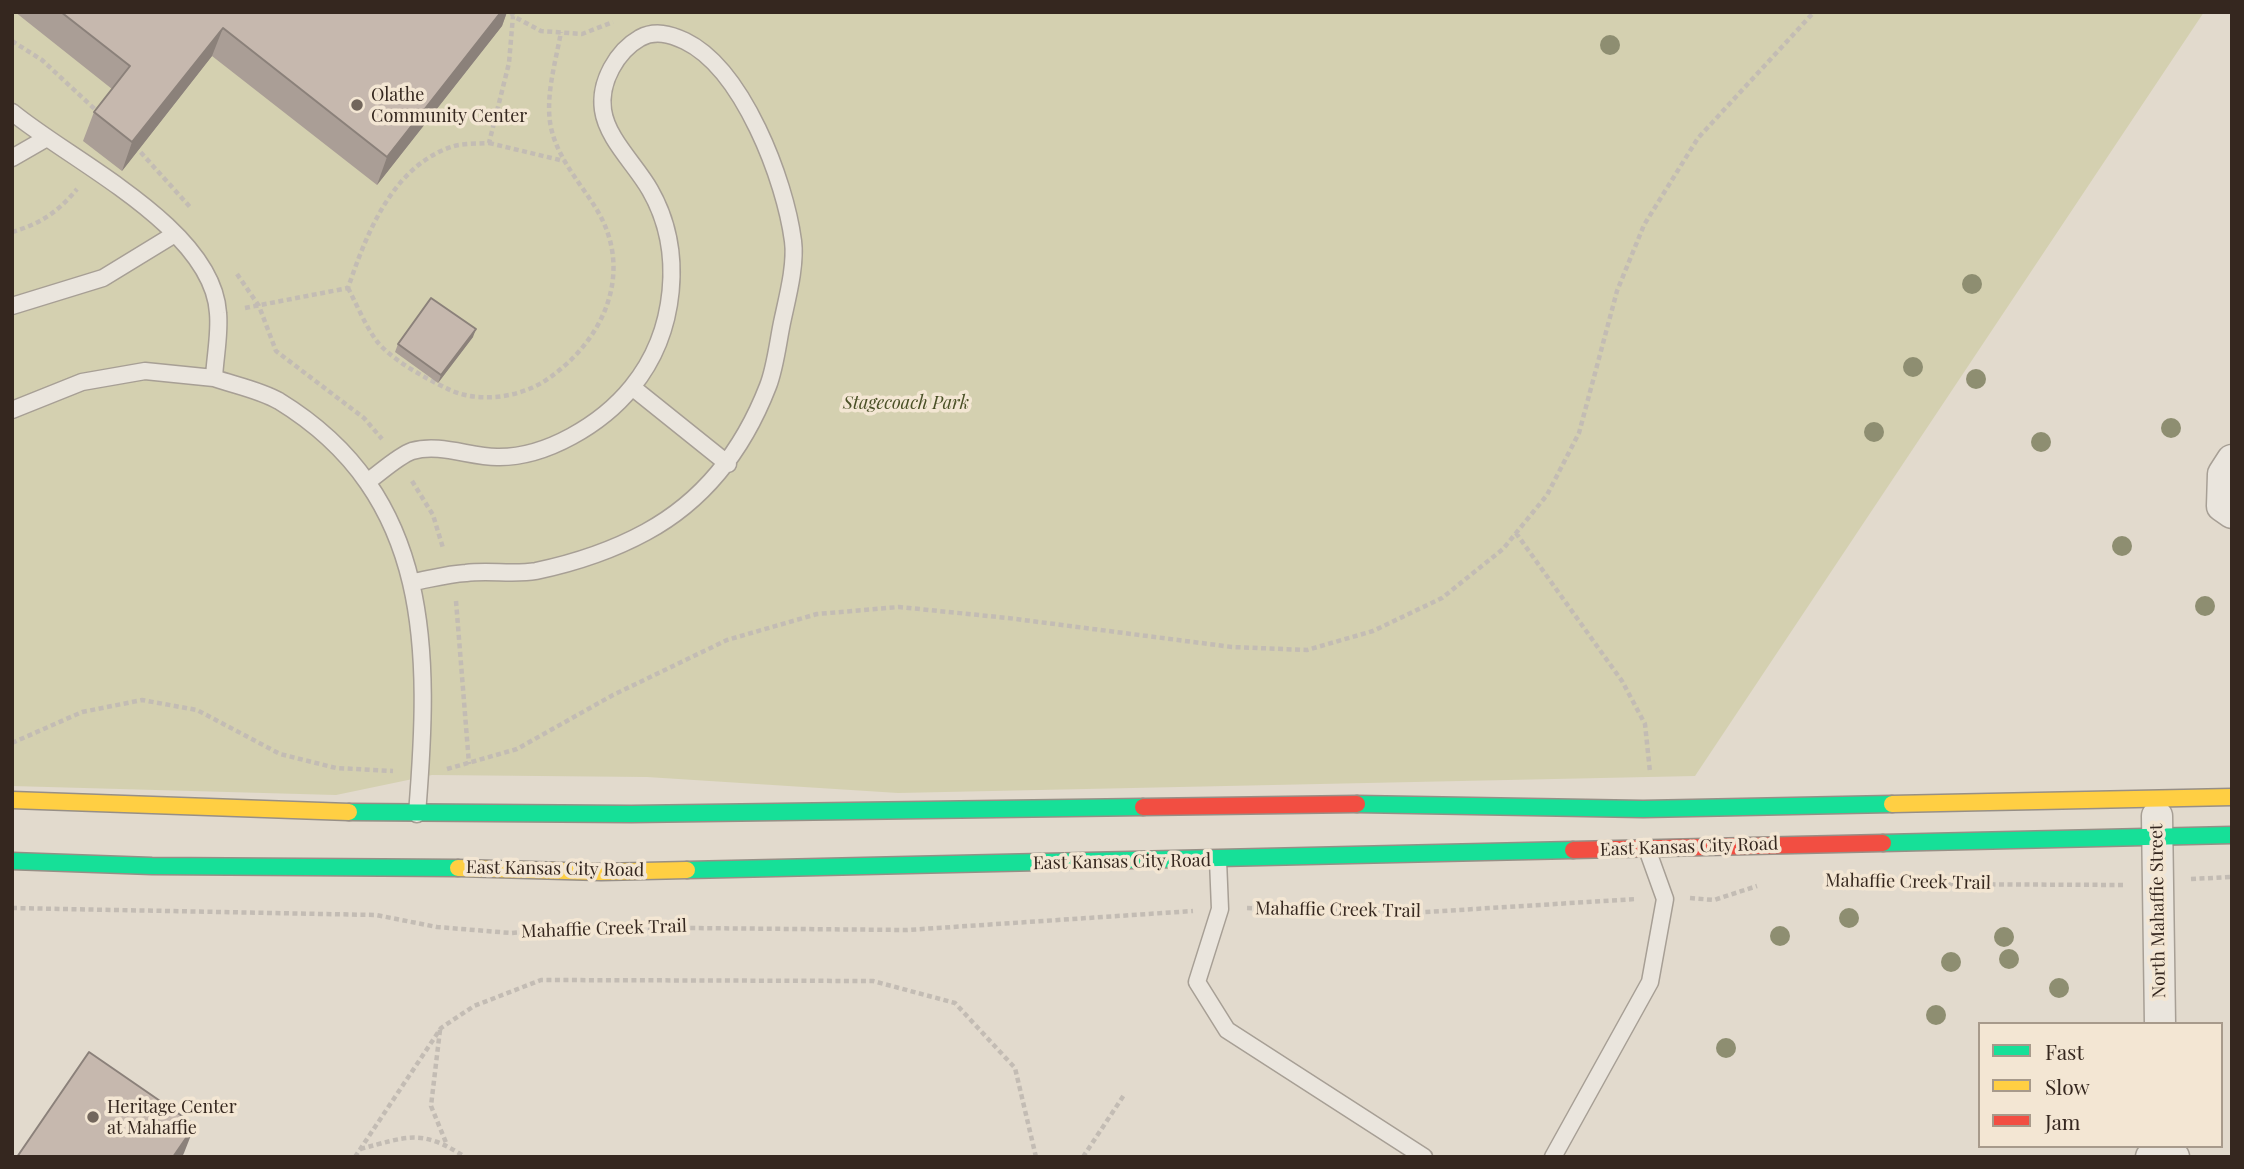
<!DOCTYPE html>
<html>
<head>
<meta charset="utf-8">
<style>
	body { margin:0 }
	#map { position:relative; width:2244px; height:1169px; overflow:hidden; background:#e2dacd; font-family:"Playfair Display",serif }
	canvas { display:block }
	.frame { position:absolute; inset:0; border:14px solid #35271f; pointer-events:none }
	.legend { position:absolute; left:1978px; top:1022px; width:245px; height:126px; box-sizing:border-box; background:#f3e6d3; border:2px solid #a79a8b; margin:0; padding:9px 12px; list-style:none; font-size:21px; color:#35271f }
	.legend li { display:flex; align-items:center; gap:14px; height:35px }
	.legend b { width:35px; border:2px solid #a79a8b }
</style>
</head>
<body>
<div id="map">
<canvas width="2244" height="1169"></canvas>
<div class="frame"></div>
<ul class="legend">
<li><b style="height:9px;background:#16e098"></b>Fast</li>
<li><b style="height:9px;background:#ffcf43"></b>Slow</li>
<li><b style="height:9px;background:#f24e42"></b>Jam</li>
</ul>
</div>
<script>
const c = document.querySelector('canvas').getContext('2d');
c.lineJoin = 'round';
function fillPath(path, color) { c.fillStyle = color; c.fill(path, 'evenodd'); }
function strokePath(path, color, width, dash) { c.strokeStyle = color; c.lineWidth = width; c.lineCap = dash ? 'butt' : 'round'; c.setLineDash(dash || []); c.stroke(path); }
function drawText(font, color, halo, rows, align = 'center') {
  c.font = font + ' "Playfair Display",serif'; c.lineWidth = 7; c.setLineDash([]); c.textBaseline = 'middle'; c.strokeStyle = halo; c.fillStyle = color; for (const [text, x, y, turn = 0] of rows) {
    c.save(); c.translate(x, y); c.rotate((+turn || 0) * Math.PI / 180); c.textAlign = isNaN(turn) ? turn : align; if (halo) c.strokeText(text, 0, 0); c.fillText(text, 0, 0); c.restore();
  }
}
const green = new Path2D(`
	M12 12H2204L1695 776 898 793 647 777 432 775 336 795 12 786Z`);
const path = new Path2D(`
	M511 12 513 16 541 31 582 34 613 22
	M12 41 42 60 100 114
	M489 143 564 161
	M135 146 190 207
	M12 232C40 224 58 212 77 189
	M237 274 259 306 276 351 364 418 382 439
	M348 288C357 305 365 325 376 340 390 359 425 378 446 388 474 403 515 399 543 382 601 345 636 275 597 210 580 182 555 156 550 122 546 93 556 60 561 32
	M245 308 348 288C366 235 392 167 451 147 462 143 477 144 489 143L509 63 513 16
	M412 481 433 515 443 548
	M1516 533 1622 681 1645 724 1650 772
	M456 601 469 764
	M12 743 82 712 142 700 197 710 280 754 336 768 393 771
	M447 769 517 749 613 695 727 640 817 614 899 607 1008 618 1232 647 1307 650 1373 631 1442 598 1503 549 1547 495 1579 433 1617 291 1644 225 1698 138 1814 12
	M2191 879 2232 877
	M1914 884 2126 885
	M1690 898 1714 900 1757 886
	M12 908 376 915 437 927 511 933 578 927 907 930 1193 911
	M1247 908 1410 913 1636 899
	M440 1030 431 1106 447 1145
	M360 1149C407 1137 421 1128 465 1157
	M355 1157 441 1028 474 1006 541 980 873 981 955 1003 1015 1068 1036 1157
	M1083 1157 1124 1095`);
const lane = new Path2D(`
	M12 112C71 161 213 228 218 313 220 334 215 357 214 378 234 385 260 390 279 401 434 496 430 653 417 814
	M12 158 45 139
	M12 306 103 278 175 234
	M632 387 728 464
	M12 410 82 382 145 371 214 378
	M367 482C380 473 398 456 412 451 440 443 470 457 497 457 546 458 602 424 632 387 676 333 685 251 650 190 636 165 607 139 603 110 599 82 617 51 640 38 655 30 670 34 685 41 743 69 785 180 793 241 796 264 788 295 783 318 778 340 776 365 768 386 744 448 705 500 646 532 613 550 574 563 536 571 514 575 489 570 466 573 448 574 430 579 413 582
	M1218 860 1220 909 1197 982 1227 1030 1424 1157
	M1553 1157 1650 982 1665 899 1647 849`);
const street = new Path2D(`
	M2232 460 2223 474 2222 506 2232 513
	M2157 816 2160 1024
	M2151 1157H2174`);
const fast = new Path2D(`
	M1357 804 1643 809 1892 804
	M349 812 631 814 1143 807
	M1883 843 2232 835
	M12 861 152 866 458 868
	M687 870 1573 850`);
const slow = new Path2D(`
	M12 800 349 812
	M1892 804 2232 797
	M458 868 601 872 687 870`);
const jam = new Path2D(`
	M1143 807 1357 804
	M1573 850 1883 843`);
const trees = [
	[1610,45],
	[1972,284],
	[1913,367],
	[1976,379],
	[2171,428],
	[1874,432],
	[2041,442],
	[2122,546],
	[2205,606],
	[1849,918],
	[1780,936],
	[2004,937],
	[2009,959],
	[1951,962],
	[2059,988],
	[1936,1015],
	[1726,1048]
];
const wall = new Path2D(`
	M15 12H507L502 26 377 185 212 56 122 171 83 141 94 112 112 89Z
	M473 337 438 383 395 352 398 344Z`);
const shadedWall = new Path2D(`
	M501 12H507L502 26 377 185 387 157Z
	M223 28 212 56 122 171 132 142Z
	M476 329 473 337 438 383 441 375Z
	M195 1125 184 1153 182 1157H173Z`);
const building = new Path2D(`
	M61 12H501L387 157 223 28 132 142 94 112 130 66Z
	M431 298 476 329 441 375 398 344Z
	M89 1052 195 1125 173 1157H17Z`);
const markers = [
	[357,105,7,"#72665c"],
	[93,1117,7,"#72665c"]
];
const poiNames = [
	["Olathe",371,95],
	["Community Center",371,116],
	["Heritage Center",107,1107],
	["at Mahaffie",107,1128]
];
const parkNames = [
	["Stagecoach Park",906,403]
];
const streetNames = [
	["East Kansas City Road",1689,847,-2],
	["East Kansas City Road",1122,862,-1],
	["East Kansas City Road",555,869,1],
	["Mahaffie Creek Trail",1908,882,1],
	["Mahaffie Creek Trail",1338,910,1],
	["North Mahaffie Street",2158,911,-91],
	["Mahaffie Creek Trail",604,929,-2]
];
fillPath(green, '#d4d0b0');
strokePath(lane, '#a79f95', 19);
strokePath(street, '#a79f95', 33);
strokePath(fast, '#978f86', 19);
strokePath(slow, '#978f86', 19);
strokePath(jam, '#978f86', 19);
strokePath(path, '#c3bcb4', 4.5, [5, 3.5]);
strokePath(lane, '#eae5dd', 16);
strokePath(street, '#eae5dd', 30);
strokePath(fast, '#16e098', 16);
strokePath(slow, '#ffcf43', 16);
strokePath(jam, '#f24e42', 16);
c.fillStyle = '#8e8e71';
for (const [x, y] of trees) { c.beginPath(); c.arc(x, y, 10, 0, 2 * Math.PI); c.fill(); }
fillPath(wall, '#aa9e96');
fillPath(shadedWall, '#8b817a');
fillPath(building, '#c6b8ae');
strokePath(building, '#8b817a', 2);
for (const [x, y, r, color] of markers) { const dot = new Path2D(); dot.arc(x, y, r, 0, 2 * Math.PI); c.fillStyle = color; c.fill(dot); strokePath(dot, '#f3e6d3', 2.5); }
drawText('18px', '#35271f', '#f3e6d3', poiNames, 'left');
drawText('italic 18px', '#4a5026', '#f3e6d3', parkNames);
drawText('18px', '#35271f', '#f3e6d3', streetNames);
</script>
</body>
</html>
